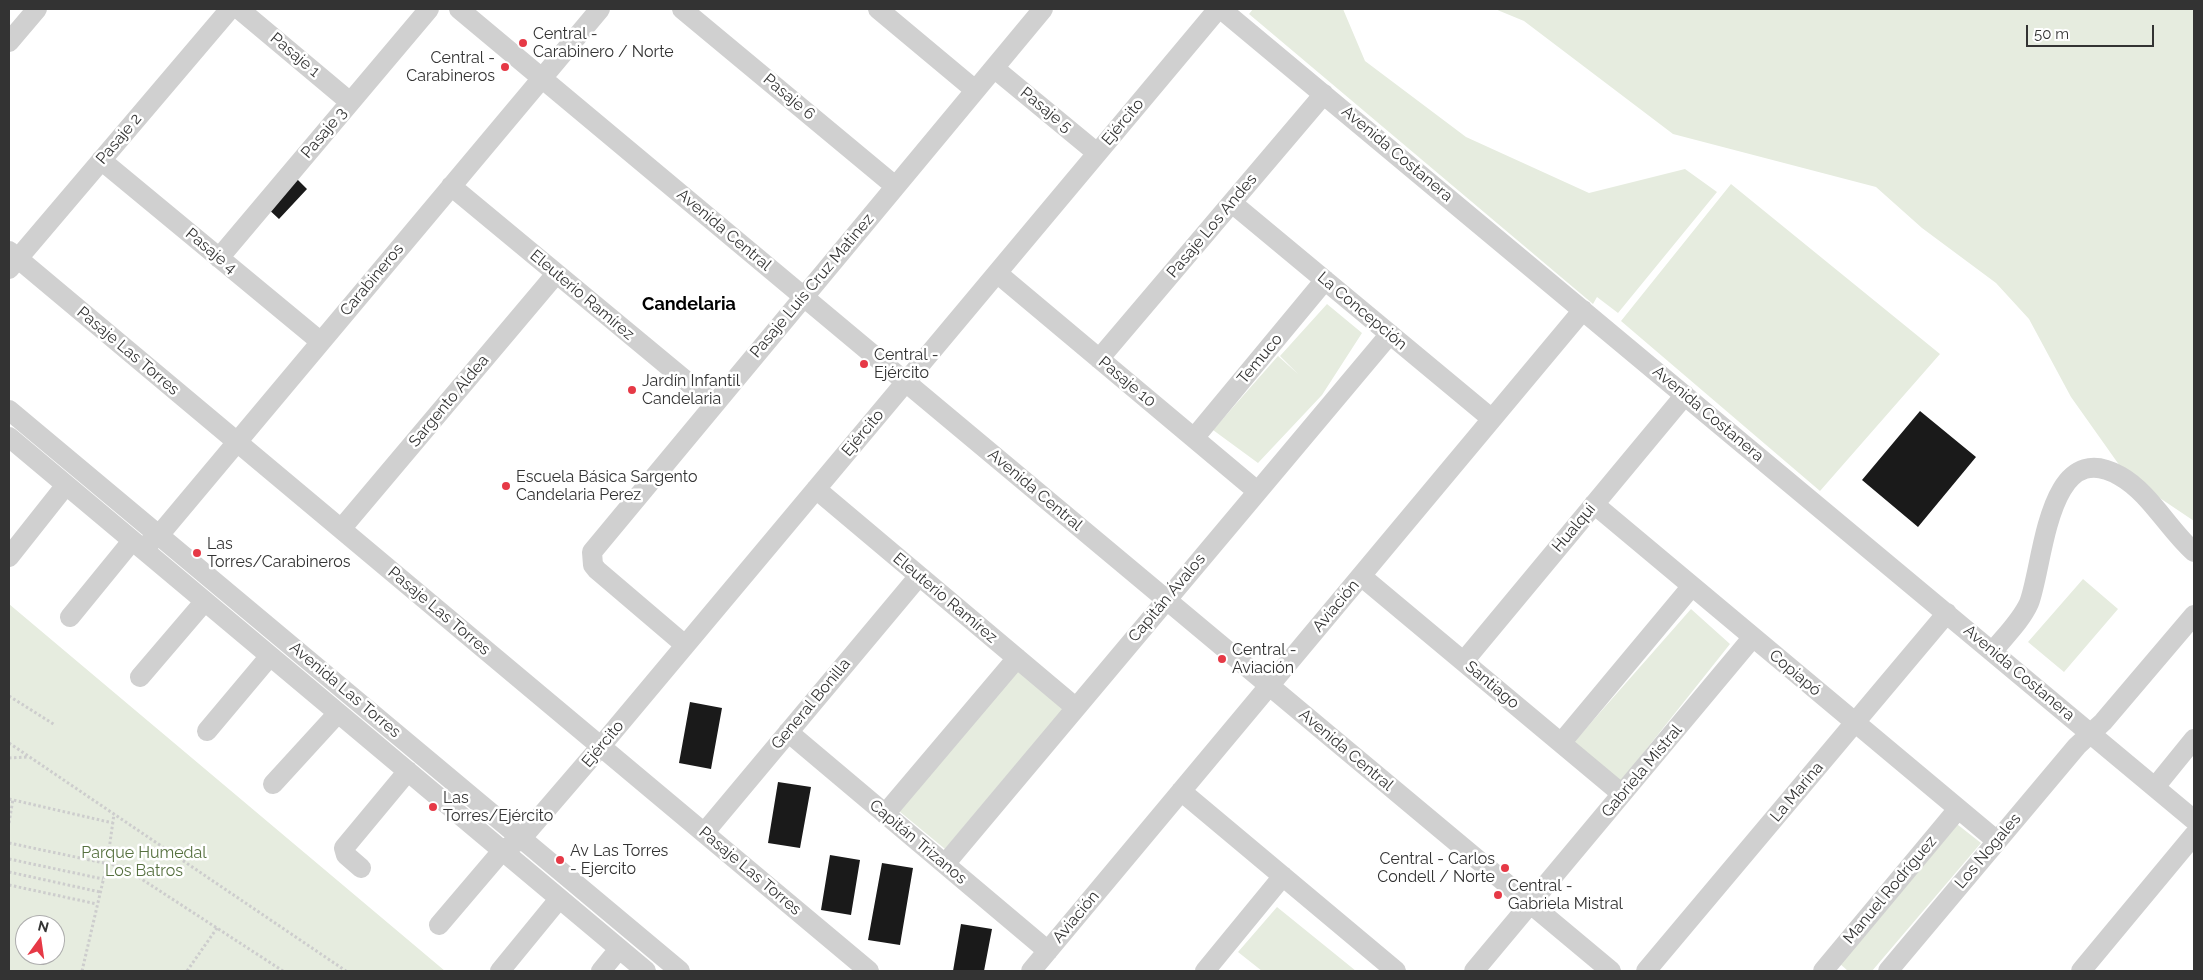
<!DOCTYPE html>
<html>
<head>
<meta charset="utf-8">
<style>
	body { margin:0 }
	#map { position:relative; width:2203px; height:980px; overflow:hidden; background:#fff; font-family:Raleway,sans-serif }
	canvas { display:block }
	.frame { position:absolute; inset:0; border:10px solid #333; pointer-events:none }
	.north { position:absolute; left:15px; top:915px; width:50px; height:50px; box-sizing:border-box; background:#fff; border:1px solid #adadad; border-radius:50%; rotate:14deg; font-size:14px; font-weight:700; line-height:20px; text-align:center; color:#333 }
	.north::after { content:''; display:block; margin:auto; width:18px; height:22px; background:#e63946; clip-path:polygon(50% 0,100% 100%,50% 72%,0 100%) }
	.scale { position:absolute; left:2026px; top:25px; width:128px; height:22px; box-sizing:border-box; border:2px solid #333; border-top:0; padding-left:6px; font-size:15px; line-height:18px; white-space:nowrap; color:#333; -webkit-text-stroke:4px #fff; paint-order:stroke }
</style>
</head>
<body>
<div id="map">
<canvas width="2203" height="980"></canvas>
<div class="frame"></div>
<div class="north">N</div>
<div class="scale">50 m</div>
</div>
<script>
const c = document.querySelector('canvas').getContext('2d');
c.lineJoin = 'round';
function fillPath(path, color) { c.fillStyle = color; c.fill(path, 'evenodd'); }
function strokePath(path, color, width, dash) { c.strokeStyle = color; c.lineWidth = width; c.lineCap = dash ? 'butt' : 'round'; c.setLineDash(dash || []); c.stroke(path); }
function drawText(font, color, halo, rows, align = 'center') {
  c.font = font + ' Raleway,sans-serif'; c.lineWidth = 5; c.setLineDash([]); c.textBaseline = 'middle'; c.strokeStyle = halo; c.fillStyle = color; for (const [text, x, y, turn = 0] of rows) {
    c.save(); c.translate(x, y); c.rotate((+turn || 0) * Math.PI / 180); c.textAlign = isNaN(turn) ? turn : align; if (halo) c.strokeText(text, 0, 0); c.fillText(text, 0, 0); c.restore();
  }
}
const green = new Path2D(`
	M1253 9H1343L1365 61 1466 137 1589 193 1685 169 1717 192 1618 313 1597 297 1593 304 1249 14Z
	M1495 9H2194V521L2127 476 2071 397 2029 319 1996 283 1922 228 1876 187 1673 134 1524 21Z
	M1731 184 1940 354 1820 491 1621 321Z
	M1327 304 1362 333 1322 395 1258 463 1213 430 1278 356 1298 374 1280 356Z
	M2083 579 2118 609 2064 672 2028 642Z
	M9 604 445 971H9ZM25 925H55V955H25Z
	M1691 609 1730 644 1621 781 1574 742Z
	M1018 671 1063 709 945 849 899 811Z
	M1953 821 1981 843 1872 971H1848L1839 963Z
	M1277 907 1356 971H1262L1238 952Z`);
const building = new Path2D(`
	M293 175 307 189 279 219 265 206Z
	M1920 411 1976 457 1918 527 1862 480Z
	M690 702 722 708 711 769 679 763Z
	M778 782 811 787 800 848 768 843Z
	M830 855 860 860 851 915 821 910Z
	M882 863 913 868 900 945 868 940Z
	M961 924 992 929 984 971H953Z`);
const path = new Path2D(`
	M9 696 55 725
	M9 743 346 971
	M9 758 28 757
	M9 799 113 823
	M9 823 13 799
	M9 843 123 867 283 971
	M9 859 103 879
	M9 872 100 892
	M9 885 97 904
	M82 971 107 864 114 814
	M187 971 217 928`);
const minor = new Path2D(`
	M239 9 350 102
	M459 9 1611 971
	M682 9 895 186
	M878 9 975 90
	M1221 9 2194 820
	M9 42 37 9
	M994 68 1097 153
	M101 160 321 342
	M451 186 714 404
	M1232 203 1492 419
	M9 251 869 971
	M219 258 429 9
	M9 269 230 9
	M997 273 1257 491
	M1099 359 1324 94
	M9 410 680 971
	M9 437 646 971
	M1194 438 1325 280
	M816 489 1075 707
	M1594 504 1997 841
	M341 529 556 274
	M149 543 160 534 600 9
	M9 557 66 485
	M1361 576 1622 794
	M70 617 132 541
	M685 645 597 570 593 565 592 552 1043 9
	M1993 651C2005 636 2021 621 2029 603 2044 564 2047 434 2120 476 2149 492 2169 530 2194 552
	M1464 661 1685 395
	M140 677 205 601
	M207 731 270 656
	M788 732 1048 951
	M1561 743 1692 586
	M273 784 338 713
	M2155 787 2194 739
	M1181 791 1396 971
	M885 814 1017 658
	M704 833 919 576
	M945 864 1390 334
	M361 868 346 855 344 848 408 771
	M439 925 502 851 521 839 601 746 1218 9
	M500 971 559 899
	M601 971 619 949
	M1031 971 1583 310
	M1205 971 1283 876
	M1474 971 1753 637
	M1646 971 1947 613
	M1823 971 1958 809
	M1888 971 2077 746 2103 722 2194 615
	M2081 971 2194 835`);
const markers = [
	[523,43,5,"#e63946"],
	[505,67,5,"#e63946"],
	[864,364,5,"#e63946"],
	[632,390,5,"#e63946"],
	[506,486,5,"#e63946"],
	[197,553,5,"#e63946"],
	[1222,659,5,"#e63946"],
	[433,807,5,"#e63946"],
	[560,860,5,"#e63946"],
	[1505,868,5,"#e63946"],
	[1498,895,5,"#e63946"]
];
const poiNames = [
	["Central -",533,34],
	["Carabinero / Norte",533,52],
	["Central -",495,58,"right"],
	["Carabineros",495,76,"right"],
	["Central -",874,355],
	["Ejército",874,373],
	["Jardín Infantil",642,381],
	["Candelaria",642,399],
	["Escuela Básica Sargento",516,477],
	["Candelaria Perez",516,495],
	["Las",207,544],
	["Torres/Carabineros",207,562],
	["Central -",1232,650],
	["Aviación",1232,668],
	["Las",443,798],
	["Torres/Ejército",443,816],
	["Av Las Torres",570,851],
	["- Ejercito",570,869],
	["Central - Carlos",1495,859,"right"],
	["Condell / Norte",1495,877,"right"],
	["Central -",1508,886],
	["Gabriela Mistral",1508,904]
];
const streetNames = [
	["Pasaje 1",295,55,40],
	["Pasaje 6",789,97,40],
	["Pasaje 5",1046,110,39],
	["Ejército",1123,122,-50],
	["Pasaje 3",324,133,-50],
	["Pasaje 2",119,139,-50],
	["Avenida Costanera",1397,154,40],
	["Pasaje Los Andes",1212,226,-50],
	["Avenida Central",724,230,40],
	["Pasaje 4",211,251,40],
	["Carabineros",372,280,-50],
	["Pasaje Luís Cruz Matinez",812,286,-50],
	["Eleuterio Ramírez",582,295,40],
	["La Concepción",1362,311,40],
	["Pasaje Las Torres",128,351,40],
	["Temuco",1260,359,-50],
	["Pasaje 10",1127,382,40],
	["Sargento Aldea",449,401,-50],
	["Avenida Costanera",1708,414,40],
	["Ejército",863,433,-50],
	["Avenida Central",1035,490,40],
	["Hualqui",1574,528,-50],
	["Eleuterio Ramírez",945,598,40],
	["Capitán Ávalos",1167,598,-50],
	["Aviación",1336,606,-50],
	["Pasaje Las Torres",439,611,40],
	["Copiapó",1795,673,40],
	["Avenida Costanera",2019,673,40],
	["Santiago",1492,685,40],
	["Avenida Las Torres",345,690,40],
	["General Bonilla",811,704,-50],
	["Ejército",603,744,-50],
	["Avenida Central",1346,750,40],
	["Gabriela Mistral",1642,771,-50],
	["La Marina",1797,792,-50],
	["Capitán Trizanos",918,842,40],
	["Los Nogales",1988,851,-50],
	["Pasaje Las Torres",750,871,40],
	["Manuel Rodríguez",1890,890,-50],
	["Aviación",1076,917,-50]
];
const parkNames = [
	["Parque Humedal",144,853],
	["Los Batros",144,871]
];
const neighbourhoodNames = [
	["Candelaria",689,305]
];
fillPath(green, '#e6ecdf');
fillPath(building, '#1a1a1a');
strokePath(path, '#cdcdcd', 3, [2.5, 2.5]);
strokePath(minor, '#d0d0d0', 20);
for (const [x, y, r, color] of markers) { const dot = new Path2D(); dot.arc(x, y, r, 0, 2 * Math.PI); c.fillStyle = color; c.fill(dot); strokePath(dot, '#fff', 2); }
drawText('16px', '#333', '#fff', poiNames, 'left');
drawText('16px', '#333', '#fff', streetNames);
drawText('16px', '#56703f', '#fff', parkNames);
drawText('bold 18px', '#000', '#fff', neighbourhoodNames);
</script>
</body>
</html>
